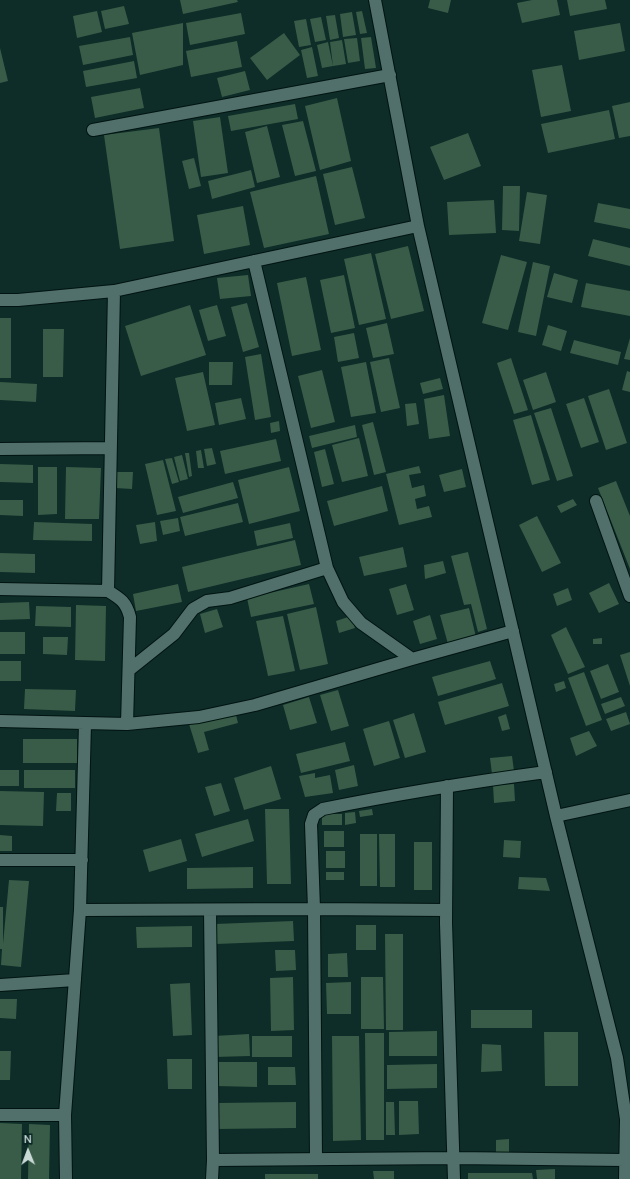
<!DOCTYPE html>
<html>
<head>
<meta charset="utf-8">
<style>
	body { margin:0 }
	#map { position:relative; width:630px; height:1179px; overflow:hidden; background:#0e2c28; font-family:Manrope,sans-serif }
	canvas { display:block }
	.north { position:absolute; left:8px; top:1131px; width:40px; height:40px; -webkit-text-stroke:3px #04221f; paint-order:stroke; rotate:359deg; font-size:11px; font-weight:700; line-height:16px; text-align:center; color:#c8d8d5 }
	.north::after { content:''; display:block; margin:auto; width:14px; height:18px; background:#c8d8d5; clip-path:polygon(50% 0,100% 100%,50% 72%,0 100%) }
</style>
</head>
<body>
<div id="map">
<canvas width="630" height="1179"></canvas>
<div class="north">N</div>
</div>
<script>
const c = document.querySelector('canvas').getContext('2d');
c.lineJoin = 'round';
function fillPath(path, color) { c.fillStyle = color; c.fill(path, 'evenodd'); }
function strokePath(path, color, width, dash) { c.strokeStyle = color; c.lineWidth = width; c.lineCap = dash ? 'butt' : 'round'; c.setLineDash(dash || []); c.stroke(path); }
const building = new Path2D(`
	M180 0H237L238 2 183 14Z
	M430 0H451L448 13 428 8Z
	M532 0H557L560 15 522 23 517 3Z
	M567 0H605L607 9 570 16Z
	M124 6 129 24 105 29 101 11Z
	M97 11 102 32 77 38 73 16Z
	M362 11 367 33 360 34 356 12Z
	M352 12 356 35 343 37 340 14Z
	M241 13 245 34 190 45 186 23Z
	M335 15 339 38 330 40 326 16Z
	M321 17 326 40 315 42 310 19Z
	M306 19 311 45 299 47 294 21Z
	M183 23V65L140 75 132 33Z
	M620 23 625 51 579 60 574 31Z
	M284 33 300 55 267 80 250 58Z
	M130 37 133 55 83 65 79 46Z
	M371 37 376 68 365 69 361 38Z
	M357 38 360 61 348 63 344 39Z
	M342 40 346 64 333 66 330 42Z
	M237 41 242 67 191 77 186 51Z
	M328 42 333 66 322 68 317 45Z
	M312 47 318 76 307 78 301 50Z
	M0 48 8 81 0 83Z
	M134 61 137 78 86 87 83 71Z
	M562 65 571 111 541 117 532 70Z
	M245 71 250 90 222 97 217 78Z
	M140 88 144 108 95 118 91 97Z
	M337 98 351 161 320 170 305 106Z
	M630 102V136L619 138 612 106Z
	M295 104 298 119 231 131 228 116Z
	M609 110 615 139 548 153 541 124Z
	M220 117 228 173 201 177 193 121Z
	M303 121 316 171 295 176 282 125Z
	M267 126 280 177 257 183 245 132Z
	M159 128 174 241 120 249 104 135Z
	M468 133 481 166 444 180 430 147Z
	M194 158 201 186 189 189 182 161Z
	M352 167 365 218 335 225 323 174Z
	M251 170 255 187 212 199 208 181Z
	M316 176 329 234 264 248 250 192Z
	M503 186H520L519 231 502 230Z
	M527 192 547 195 540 244 519 241Z
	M494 200 496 233 449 235 447 202Z
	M598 203 630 209V229L594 222Z
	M243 206 250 245 204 254 197 215Z
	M593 239 630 248V266L588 256Z
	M408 246 424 311 391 319 375 254Z
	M371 253 386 319 359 325 344 259Z
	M501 255 527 262 508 330 482 323Z
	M533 262 550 266 536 336 518 332Z
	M554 273 578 280 572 303 547 297Z
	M248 275 251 296 220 299 217 278Z
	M344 275 355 328 331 333 320 280Z
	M306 277 321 350 292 356 277 283Z
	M586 283 630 291V316L581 307Z
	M247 303 259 347 243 352 231 307Z
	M190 305 206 355 141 376 125 326Z
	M217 305 226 336 208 341 199 310Z
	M0 318H11V378H0Z
	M387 323 394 354 373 358 366 328Z
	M548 325 567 331 561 351 542 345Z
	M43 329H64L63 377H43Z
	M354 333 359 358 338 362 334 337Z
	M630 338V360L624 359Z
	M574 340 621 352 618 365 570 353Z
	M261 354 271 417 255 420 245 357Z
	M389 358 400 408 381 412 370 362Z
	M511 358 528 410 514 414 497 363Z
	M209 362H233L232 385H209Z
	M366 362 376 413 351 417 341 367Z
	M322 370 335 422 311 428 298 376Z
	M627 371 630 372V392L622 390Z
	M203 372 215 425 187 431 175 378Z
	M546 372 556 402 533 410 523 380Z
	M440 378 443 389 423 394 420 383Z
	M0 382 37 384 36 402 0 400Z
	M609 389 627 443 606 450 588 396Z
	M444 395 450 436 429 439 424 399Z
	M241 398 246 419 219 425 215 403Z
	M584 398 599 442 581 448 566 404Z
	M416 403 419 424 407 426 405 404Z
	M551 408 573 476 557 481 534 413Z
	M531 415 550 480 532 485 513 420Z
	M279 421 280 431 271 433 270 423Z
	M373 422 386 472 374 475 362 425Z
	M355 425 357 437 312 448 309 436Z
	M359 438 368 476 342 482 332 445Z
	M276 439 281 461 225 474 220 451Z
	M212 448 216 464 207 466 204 449Z
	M325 449 334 484 322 487 314 452Z
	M201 450 204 468H198L196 451Z
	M185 453H189L192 476 189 477Z
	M182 455 188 479 180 481 174 457Z
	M172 458 179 482 172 484 165 459Z
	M163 460 176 511 157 515 145 464Z
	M0 464 33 465V483L0 482Z
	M419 466 421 473 409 475 412 488 424 485 426 496 415 499 417 509 429 506 432 517 399 525 386 474Z
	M38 467H57V514L38 515Z
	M66 467 101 468 99 519H65Z
	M289 467 300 511 249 524 238 480Z
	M462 469 466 487 444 492 439 475Z
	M116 472H133L132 489 115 488Z
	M616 481 630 516V569L598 488Z
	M233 482 238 498 183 513 178 497Z
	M382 486 388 511 334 526 327 501Z
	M573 499 577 505 561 513 557 506Z
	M0 500H23V516L0 515Z
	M238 503 243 522 185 536 180 517Z
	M537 516 561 563 542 572 519 525Z
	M178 518 180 531 163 535 160 521Z
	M34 522 92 524V541L33 540Z
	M155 522 157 541 140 544 136 525Z
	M290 523 293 538 257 546 254 531Z
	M295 540 301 565 188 592 182 567Z
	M403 547 407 567 364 576 359 557Z
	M468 552 487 629 478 632 471 604 464 605 451 556Z
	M0 553 35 554V573L0 572Z
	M443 561 446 573 425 579 424 565Z
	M609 583 619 604 599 613 589 593Z
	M178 584 182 602 136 611 133 594Z
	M309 584 314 604 251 617 247 598Z
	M406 584 414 610 397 615 389 589Z
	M568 588 572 600 557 606 553 594Z
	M29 602 30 619 0 620V603Z
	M76 605 106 606 105 661 75 660Z
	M36 606 71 607V627L35 626Z
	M316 607 328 664 300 670 287 614Z
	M469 608 476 637 448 644 440 615Z
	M217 609 223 627 205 633 200 614Z
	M430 615 437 639 420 644 413 621Z
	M283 616 295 671 268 676 256 621Z
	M351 616 355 628 339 633 336 621Z
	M566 627 585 667 568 674 551 635Z
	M0 632H25V654H0Z
	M43 637H68L67 655 43 654Z
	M602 638V644H593V639Z
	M630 652V686L620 655Z
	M0 661H21V681H0Z
	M490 661 496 679 438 696 432 677Z
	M608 664 619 692 601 699 590 671Z
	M584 672 602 720 586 726 568 678Z
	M564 681 566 688 556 692 554 684Z
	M502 683 509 706 445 725 438 702Z
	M25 689 76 690 75 711 24 709Z
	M338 690 349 726 331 731 320 695Z
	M309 697 317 723 290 730 283 705Z
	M621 697 625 706 605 714 601 704Z
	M235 711 238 723 204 732 209 750 198 753 189 724Z
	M626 712 630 724 611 731 606 719Z
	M414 713 426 752 405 758 393 720Z
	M506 714 510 729 502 731 498 717Z
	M389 721 400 758 374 766 363 729Z
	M589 731 597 746 576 756 570 738Z
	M23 739H77V763H23Z
	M345 742 350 761 301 773 296 754Z
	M512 756 514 771 492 774 490 758Z
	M354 765 358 786 339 790 335 770Z
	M271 766 281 799 244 810 234 778Z
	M0 770H19V786H0Z
	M24 770H75V788H24Z
	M315 773V778L330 775 333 793 305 797 299 776Z
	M221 783 230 811 214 816 205 787Z
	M514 784 515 801 494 803 493 785Z
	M0 791 44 792 43 826 0 825Z
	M57 793H71V811H56Z
	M265 809H289L291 884H267Z
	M372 809 373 815 360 817 359 811Z
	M355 812 356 823 345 825V813Z
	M322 814H342V825H322Z
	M248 819 254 841 202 857 195 834Z
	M324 831H344V847H324Z
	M360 834H377V886H360Z
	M379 834H395V887H380Z
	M0 835 12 836V851H0Z
	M181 839 187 861 149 872 143 850Z
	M504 840 521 841 520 858 503 857Z
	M414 842H432V890H414Z
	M326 851H345V868H326Z
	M253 867V888L187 889V868Z
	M326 872H344V880H326Z
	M519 877 546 878 550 891 518 889Z
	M9 880 29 881 21 967 1 965 2 949H0V907H3V944Z
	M293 921 294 941 216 944 215 924Z
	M356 925H376V950H356Z
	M192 926V947L137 948 136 927Z
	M385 934H403V1030H386Z
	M275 950H295L296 970 276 971Z
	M347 953 348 977H328V954Z
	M293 977 294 1030 271 1031 270 978Z
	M361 977H383L384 1029H361Z
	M351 982V1014H327L326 983Z
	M190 983 192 1035 173 1036 170 984Z
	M0 999H17L16 1019 0 1018Z
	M471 1010H532V1028H471Z
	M437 1031V1056H389V1032Z
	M544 1032H578V1086H545Z
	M365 1033H384V1140H366Z
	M249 1034 250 1056 215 1057 214 1036Z
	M252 1036H292V1057H252Z
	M332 1036H359L361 1140 333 1141Z
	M482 1044 501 1045 502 1071 481 1072Z
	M0 1051H11L10 1080H0Z
	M167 1059H192V1089H168Z
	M216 1062H257V1087L216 1086Z
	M437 1064V1088L387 1089V1065Z
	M268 1067H295L296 1085H268Z
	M399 1101H418L419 1134 399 1135Z
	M296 1102V1128L217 1129 216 1103Z
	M386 1102H394L395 1135H386Z
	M0 1123 22 1124 21 1179H0Z
	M29 1124 50 1125 49 1179H28Z
	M509 1139V1154H496V1140Z
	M555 1169V1179H537L536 1170Z
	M373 1171H394V1179H374Z
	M468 1173H532L533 1179H468Z
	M265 1174H318V1179H265Z`);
const minor = new Path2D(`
	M375 0 418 226 556 816 617 1058 626 1119 625 1179
	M93 130 390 75
	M254 261 327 568 343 602 361 623 412 659
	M0 300H18L114 291 418 226
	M0 449 110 448
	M596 501 630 596
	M0 589 108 591C121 599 126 602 130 617L127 724
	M108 591 114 291
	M129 670 174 634 193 609 207 601 230 598 327 568
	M0 721 127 724 199 717 255 705 412 659 513 631
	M447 786 446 923 454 1179
	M556 816 630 800
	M0 860H82
	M80 910 314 909 446 910
	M210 910 213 1160 212 1179
	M0 985 75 980
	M0 1115H65
	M316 1159 314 909 311 824 314 815 323 809C397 794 471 782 546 772
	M213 1160 454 1158 625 1160
	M66 1179 65 1115 80 910 85 724`);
fillPath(building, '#385c47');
strokePath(minor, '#001411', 14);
strokePath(minor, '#52706b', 12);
</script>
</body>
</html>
